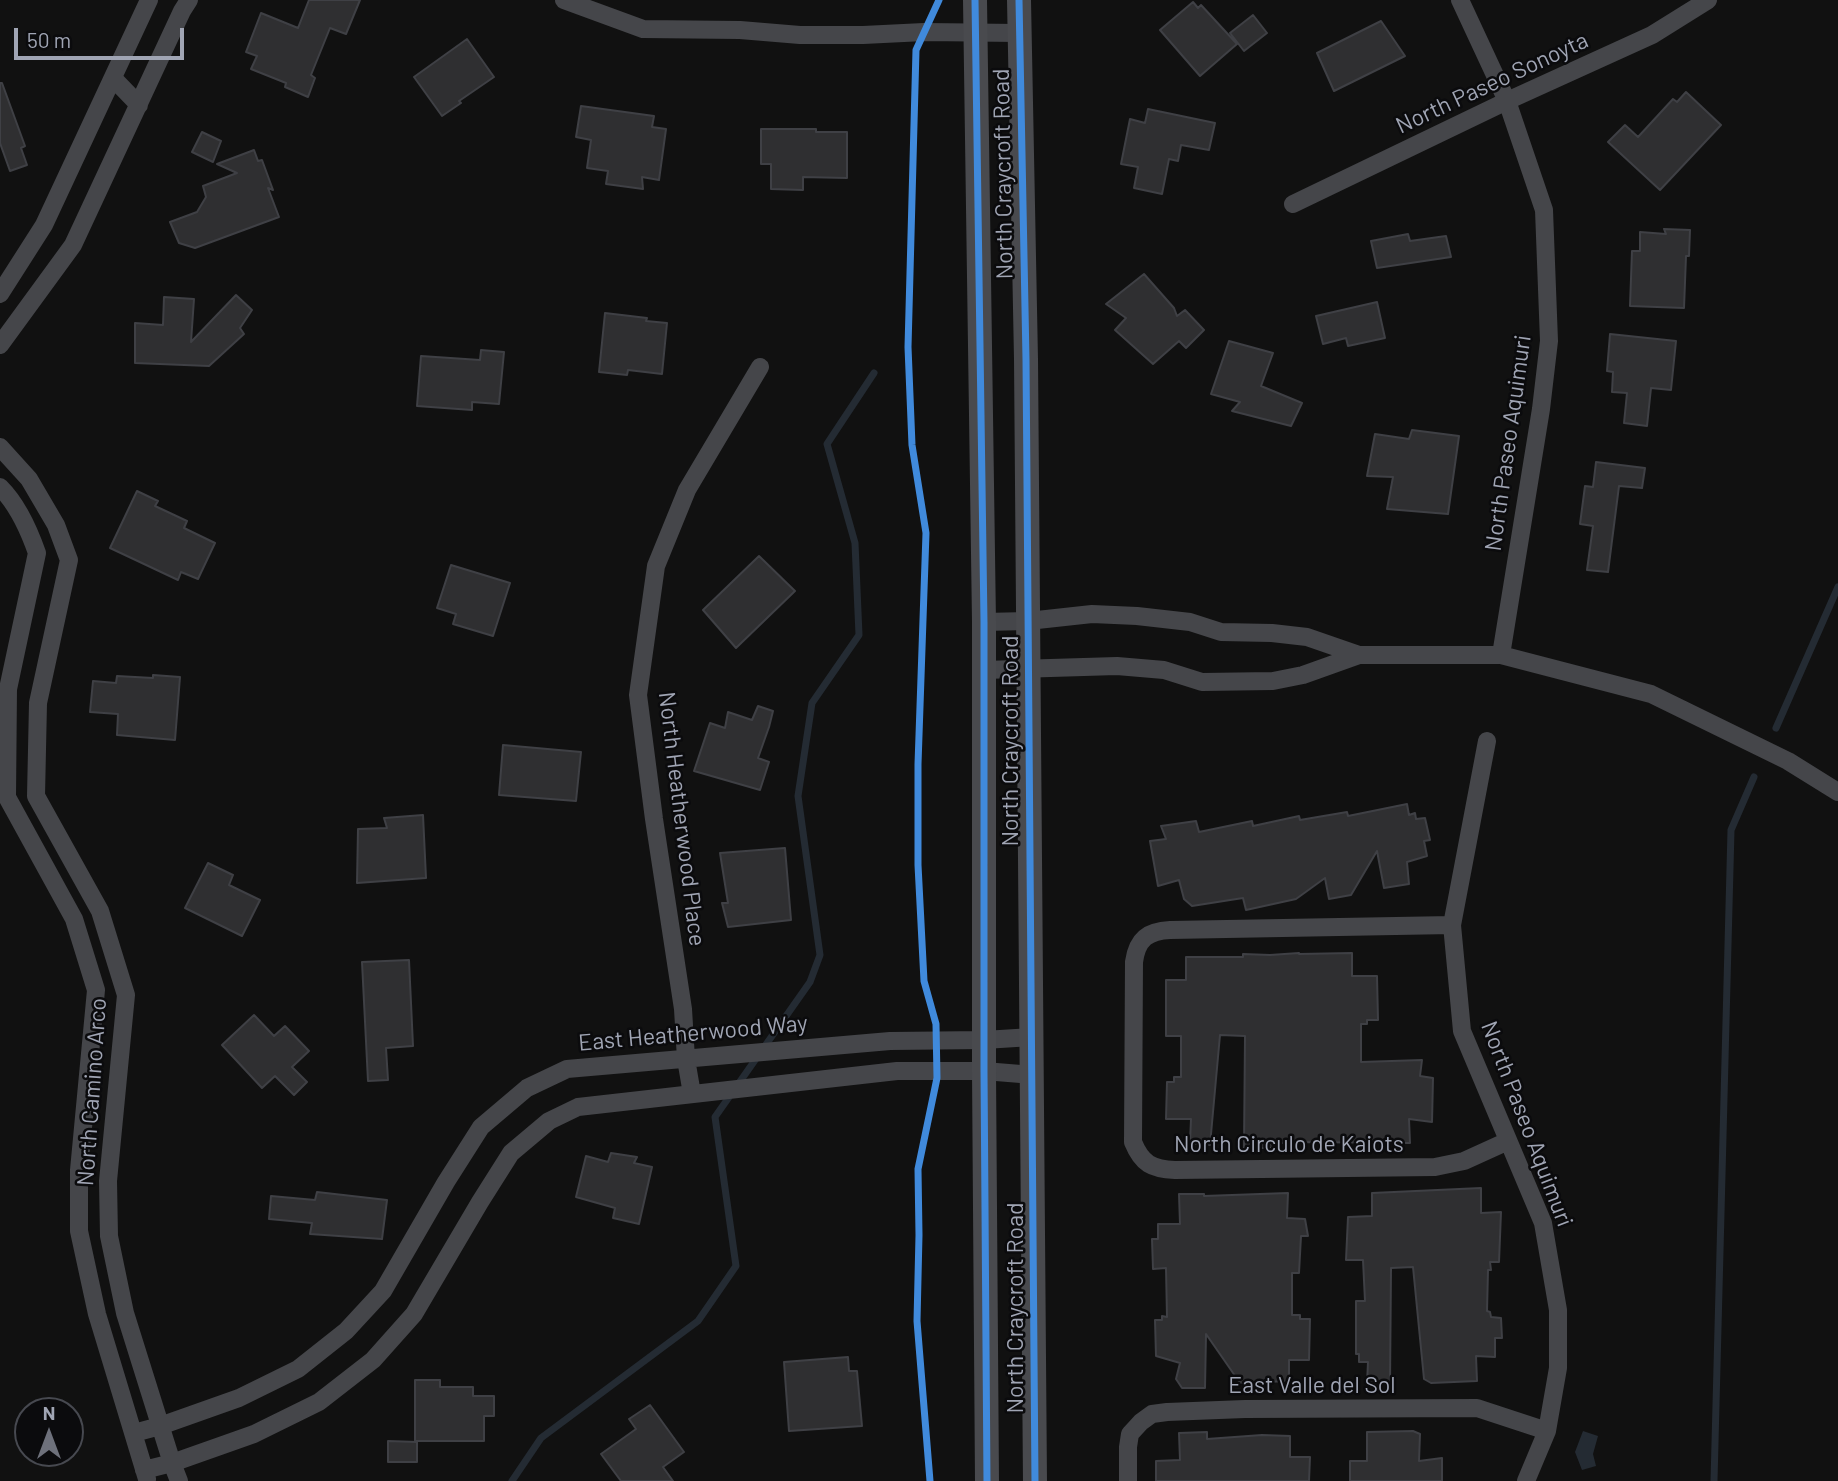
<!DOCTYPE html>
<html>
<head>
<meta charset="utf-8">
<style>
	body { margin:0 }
	#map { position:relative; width:1838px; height:1481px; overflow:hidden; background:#111; font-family:Barlow,sans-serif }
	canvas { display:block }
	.north { position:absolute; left:14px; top:1397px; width:70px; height:70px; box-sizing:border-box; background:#0b0b0d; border:2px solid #474950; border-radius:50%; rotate:0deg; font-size:19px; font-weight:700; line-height:28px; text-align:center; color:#a0a5b4 }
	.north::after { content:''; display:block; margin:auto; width:24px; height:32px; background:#6e717b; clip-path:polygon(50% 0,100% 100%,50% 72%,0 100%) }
	.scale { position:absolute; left:14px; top:28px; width:170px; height:32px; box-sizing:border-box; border:4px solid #a0a5b4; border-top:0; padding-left:9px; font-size:21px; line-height:24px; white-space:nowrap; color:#a0a5b4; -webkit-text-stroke:5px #0b0b0d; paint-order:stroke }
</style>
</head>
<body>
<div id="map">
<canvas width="1838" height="1481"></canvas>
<div class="north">N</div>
<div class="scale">50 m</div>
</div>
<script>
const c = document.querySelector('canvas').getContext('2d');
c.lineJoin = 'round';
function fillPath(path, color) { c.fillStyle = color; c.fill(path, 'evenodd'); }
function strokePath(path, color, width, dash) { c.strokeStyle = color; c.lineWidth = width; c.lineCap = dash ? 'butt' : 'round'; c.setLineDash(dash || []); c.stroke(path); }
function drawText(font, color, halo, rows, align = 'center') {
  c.font = font + ' Barlow,sans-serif'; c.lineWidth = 5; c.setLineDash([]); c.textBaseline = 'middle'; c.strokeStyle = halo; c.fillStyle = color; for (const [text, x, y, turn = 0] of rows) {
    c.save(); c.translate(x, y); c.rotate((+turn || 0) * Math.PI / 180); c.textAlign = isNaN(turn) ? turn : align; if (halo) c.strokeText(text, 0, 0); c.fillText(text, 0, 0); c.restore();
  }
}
const water = new Path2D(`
	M1583 1431 1598 1436 1593 1454 1596 1466 1582 1470 1575 1452Z`);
const stream = new Path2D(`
	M1776 728 1838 587
	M512 1481 541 1438 698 1321 736 1266 715 1117 810 982 820 955 798 796 812 703 859 635 855 543 827 444 874 373
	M1714 1481 1731 830 1754 777`);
const building = new Path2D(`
	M309 0H360L346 34 330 28 311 75 315 78 308 97 285 87 286 83 251 69 257 56 246 52 261 13 298 28Z
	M1193 2 1198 8 1201 5 1237 44 1200 76 1160 30Z
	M1253 15 1267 33 1244 51 1230 33Z
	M1381 21 1405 56 1334 91 1317 53Z
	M467 39 494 77 459 101 461 103 442 116 414 77Z
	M0 83H2L25 146 21 148 27 165 10 171 0 143Z
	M1686 92 1721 125 1660 190 1608 142 1625 125 1638 137 1673 99 1677 102Z
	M581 106 654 116 652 127 666 129 659 180 642 177 643 189 606 184 608 171 587 168 591 140 576 137Z
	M1148 109 1215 123 1209 150 1181 145 1178 161 1169 159 1162 194 1134 188 1138 167 1121 164 1130 119 1145 123Z
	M761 129H816V132H847V178L803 177V190L771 189V164H761Z
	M202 132 221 141 213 162 192 152Z
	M254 150 258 161 262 160 273 190 268 188 279 217 195 248 179 243 170 222 197 212 206 197 203 186 237 173 217 164Z
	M1664 229 1690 230 1689 256H1686L1684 308 1630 306 1632 251H1640V232L1666 234Z
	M1408 234 1410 241 1446 236 1451 257 1377 268 1371 241Z
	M1144 274 1174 308 1177 316 1185 310 1204 330 1186 348 1179 341 1153 364 1115 330 1126 318 1106 304Z
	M236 295 252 310 240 328 244 334 209 366 135 363V323L163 325 164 297 194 299 191 342Z
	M1377 302 1385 338 1348 346 1346 338 1323 344 1316 316Z
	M605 313 647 318 646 321 667 323 662 374 628 370 627 375 599 372Z
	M1610 334 1676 341 1671 390 1651 388 1647 426 1624 423 1627 393 1612 392 1613 372 1607 371Z
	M1229 341 1273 353 1261 386 1302 403 1291 426 1232 411 1240 402 1211 394Z
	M481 350 504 352 499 404 472 402V410L417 406 421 356 480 360Z
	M1412 430 1459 436 1448 514 1387 509 1393 477 1367 476 1375 434 1409 439Z
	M1596 462 1645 468 1642 488 1619 486 1608 572 1587 570 1593 526 1580 524 1585 486 1593 487Z
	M137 491 158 501 155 506 187 521 184 528 215 543 198 579 181 572 178 580 110 548Z
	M759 556 795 591 736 648 703 610Z
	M451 565 510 583 493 636 453 624 456 614 437 608Z
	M153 675 180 677 175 740 117 735 118 714 90 712 93 681 116 683 117 676 153 678Z
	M758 706 773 711 769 727 758 758 769 762 760 790 694 771 710 723 725 728 728 712 752 720Z
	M503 745 581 752 576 801 499 795Z
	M1407 804 1409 815 1415 813 1416 819 1425 818 1430 840 1424 841 1427 856 1407 862 1409 884 1384 888 1377 851 1351 895 1329 899 1325 878 1296 899 1246 910 1243 898 1192 906 1184 899 1179 880 1158 886 1150 841 1166 839 1161 826 1196 821 1199 832 1252 821 1253 826 1299 816 1300 820 1347 812 1348 816Z
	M423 815 426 878 357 883 358 829 387 828 384 818Z
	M785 848 791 920 728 927 722 903H728L720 853Z
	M208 863 233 875 229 885 260 900 242 936 185 908Z
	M1299 953V954L1352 953V976H1377L1378 1020H1367V1024H1361V1062L1422 1060 1420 1076 1433 1078 1432 1122 1409 1119 1410 1143 1295 1142V1143H1274V1148H1244L1245 1036 1220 1035 1210 1145 1190 1143 1191 1119H1166L1167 1082H1174V1077H1181V1036H1166V980H1186V957H1243V954L1270 955Z
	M409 960 413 1046 386 1048 388 1080 368 1081 362 962Z
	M254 1015 274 1036 285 1026 309 1051 292 1067 307 1082 294 1095 275 1076 262 1088 222 1045Z
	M611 1153 637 1157 634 1163 652 1167 639 1224 613 1218 615 1208 576 1197 586 1156 608 1162Z
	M1481 1188V1213L1501 1212 1499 1262H1490L1491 1270H1488L1487 1311 1490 1312 1491 1317 1501 1318 1502 1338H1495V1357L1476 1356 1477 1381 1431 1383 1424 1379 1413 1267 1391 1268 1390 1384H1367L1368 1362H1359V1354H1356V1301H1365L1363 1260H1346L1348 1217 1372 1216V1193Z
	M317 1192 387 1200 382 1239 310 1234 312 1223 269 1219 271 1196 315 1200Z
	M1288 1193 1287 1218 1305 1219 1308 1236H1301L1299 1273H1292V1315H1300V1319H1310L1309 1360H1289V1381L1240 1383 1206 1334 1205 1388H1182L1176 1379 1180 1363 1156 1356 1155 1320H1162V1316L1167 1317 1166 1268 1153 1269 1152 1239H1158V1224H1180L1179 1194H1204V1196Z
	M848 1357 849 1371H857L862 1426 789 1431 784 1362Z
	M415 1380H440V1387H473V1396H494V1416H484V1441H415Z
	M650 1405 684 1452 663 1467 673 1481H621L601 1454 636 1429 629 1419Z
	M1413 1431 1420 1434 1419 1461 1442 1458V1481H1350V1461H1367V1432Z
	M1207 1432V1439L1262 1435 1290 1436V1457H1310L1309 1481H1156V1461L1180 1460 1179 1433Z
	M388 1441 417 1442V1462H388Z`);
const minor = new Path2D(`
	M564 0 643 29 740 30 800 35H863L924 32 1019 33
	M1460 0 1507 101 1544 210 1549 341 1541 409 1501 655
	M113 78 139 105
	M1293 204 1507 101 1652 35 1708 0
	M0 294 44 225 149 0
	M0 345 73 245 182 11 189 0
	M0 447 29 479 56 525 69 560 38 703 36 796 100 911 126 995 108 1181 109 1236 125 1313 172 1463 179 1481
	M0 487C17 504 29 530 37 553L8 689 7 797 74 919 96 990 79 1170V1231L97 1314 147 1479
	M984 622 1028 621 1092 614 1137 616 1190 622 1221 632 1272 633 1307 637 1359 655H1501L1651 694 1788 761 1838 792
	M984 670 1117 666 1164 670 1202 682 1273 681 1303 675 1359 655
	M1487 741 1452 925 1462 1031 1543 1223 1558 1310V1368L1547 1431 1526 1481
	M1452 925 1170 930C1148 931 1137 939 1134 962L1133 1142C1142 1164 1152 1169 1175 1170L1435 1167 1464 1161 1508 1141
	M692 1094 686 1059 683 1009 654 819 638 695 656 566 687 490 760 367
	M134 1433 160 1426 239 1398 298 1369 346 1331 383 1291 446 1182 481 1127 527 1088 567 1069 890 1041 984 1040 1032 1037
	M144 1470 172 1463 254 1434 319 1402 373 1360 414 1314 480 1202 511 1153 549 1121 578 1107 897 1071H984L1033 1075
	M1128 1481V1447L1130 1434 1141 1422 1152 1414 1167 1412 1245 1409 1477 1408 1547 1431`);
const secondary = new Path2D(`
	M975 0 984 622V1071L987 1481
	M1019 0 1026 359 1035 1481`);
const cycleway = new Path2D(`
	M975 0 984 622V1071L987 1481
	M1019 0 1026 359 1035 1481
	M930 1481 917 1321 919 1235 918 1169 937 1078 936 1024 924 981 918 865V764L926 533 912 445 908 347 916 50 939 0`);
const streetNames = [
	["North Paseo Sonoyta",1492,83,-25],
	["North Craycroft Road",1003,174,-91],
	["North Paseo Aquimuri",1508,443,-82],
	["North Craycroft Road",1010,741,-90],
	["North Heatherwood Place",682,819,83],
	["East Heatherwood Way",693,1033,-5],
	["North Camino Arco",92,1092,-86],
	["North Paseo Aquimuri",1527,1124,69],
	["North Circulo de Kaiots",1289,1144],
	["North Craycroft Road",1015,1308,-90],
	["East Valle del Sol",1312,1385]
];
fillPath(water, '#242b33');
strokePath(stream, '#242b33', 7);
fillPath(building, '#2f2f31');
strokePath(building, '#3f4045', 2);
strokePath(minor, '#45464a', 18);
strokePath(secondary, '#494a4e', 24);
strokePath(cycleway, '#408adc', 7);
drawText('23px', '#a0a5b4', '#0b0b0d', streetNames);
</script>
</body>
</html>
